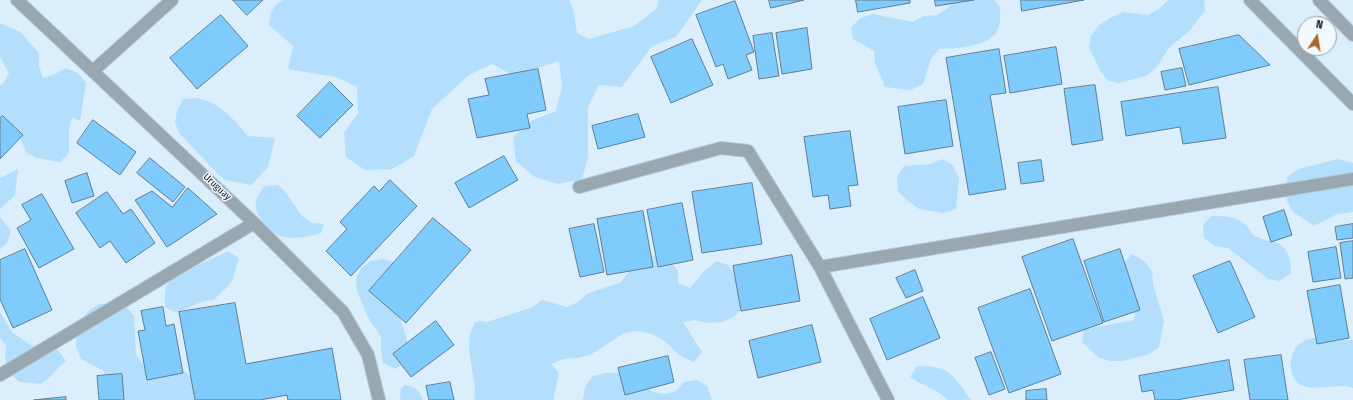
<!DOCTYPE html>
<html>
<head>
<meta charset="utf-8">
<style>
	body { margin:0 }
	#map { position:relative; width:1353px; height:400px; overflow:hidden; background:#daeefb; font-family:"Fira Sans Condensed",sans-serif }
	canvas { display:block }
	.north { position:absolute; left:1297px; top:16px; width:40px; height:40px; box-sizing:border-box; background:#f2f9fd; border:1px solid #98a1a6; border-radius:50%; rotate:12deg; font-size:11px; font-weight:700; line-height:16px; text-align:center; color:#101c24 }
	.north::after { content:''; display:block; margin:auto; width:14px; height:18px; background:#a86731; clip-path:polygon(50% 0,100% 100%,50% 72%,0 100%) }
</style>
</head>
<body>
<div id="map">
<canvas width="1353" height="400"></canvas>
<div class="north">N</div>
</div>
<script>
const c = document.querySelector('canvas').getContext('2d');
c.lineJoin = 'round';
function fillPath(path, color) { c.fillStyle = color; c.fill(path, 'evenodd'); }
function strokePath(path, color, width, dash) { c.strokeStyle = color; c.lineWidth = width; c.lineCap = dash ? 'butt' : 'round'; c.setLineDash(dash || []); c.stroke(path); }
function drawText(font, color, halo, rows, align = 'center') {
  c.font = font + ' "Fira Sans Condensed",sans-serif'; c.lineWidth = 3; c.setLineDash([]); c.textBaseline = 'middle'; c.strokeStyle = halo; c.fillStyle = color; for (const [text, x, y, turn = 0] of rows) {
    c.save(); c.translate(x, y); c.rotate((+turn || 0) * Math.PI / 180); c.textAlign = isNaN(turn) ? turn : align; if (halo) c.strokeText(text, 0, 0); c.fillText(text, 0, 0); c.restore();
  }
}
const green = new Path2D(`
	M283 0H569L573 8 577 33 589 39 634 26 656 9 659 0H702L676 37 652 46 622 87 599 85 588 107V157L582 179 558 184 535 177 516 161 513 137 533 120 556 111 562 86 559 61 514 76 492 64 469 75 432 109 414 156 392 169 365 170 346 157 344 133 358 113 357 87 336 77 288 69 293 46 269 25C270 14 272 5 283 0Z
	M954 0H994L1000 7C1000 14 1001 25 997 31 987 48 956 48 939 49L931 59 923 84 911 90 885 87 875 63 874 51 853 39 851 27 861 18 873 14 913 22 924 16 937 15 948 8Z
	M1168 0H1204L1205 11 1189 31 1169 48 1156 68 1146 76 1118 83 1107 80 1100 70 1089 47 1091 36 1099 25 1110 18 1123 12 1148 15 1159 9Z
	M0 23 20 32 29 42 39 53V66L43 78 55 74 66 68 78 73 86 83 80 121 72 117 69 129V153L60 162 36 158 26 152 16 127 0 124V85L3 84 9 73 0 57Z
	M196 98C222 103 231 117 248 136L275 138 268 167 251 185 225 180 216 172 180 134 175 123 177 111 183 99Z
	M942 159 953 165 959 178 956 209 944 213 919 209 908 201 898 191 897 177 904 166 930 164Z
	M1338 159 1353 163V212L1337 214 1314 226 1293 212 1287 201 1285 189 1288 176 1299 169Z
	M18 169 15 195 0 209V178Z
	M278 185 287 194 302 216 312 223 324 224 321 233C309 237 296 239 283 237 274 235 257 218 256 208 254 200 260 192 265 186Z
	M1211 216C1223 216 1237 216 1246 225 1249 228 1251 233 1254 235 1261 240 1268 240 1275 242 1289 247 1291 260 1291 273L1280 281 1268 279 1228 248 1215 246 1204 238 1203 225Z
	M0 217 11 231 7 243 0 249Z
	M228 251 239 258 232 282 214 300 201 302 176 313 165 307C165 299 164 288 169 282 176 274 216 257 228 251Z
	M1132 254 1144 261 1152 271 1153 284 1164 321 1159 347 1149 354 1124 361H1111L1099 358 1082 342 1084 330 1096 327 1134 320 1135 309 1124 263Z
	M660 255 670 262 678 271V283L690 288 706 269 717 261 728 265 741 285 742 308 734 317 722 322 708 323 695 320 683 322 702 352 694 362 682 357 663 340 652 334 638 331 624 333 590 355 577 358 564 359 551 364 559 373 554 397V400H475L474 397 475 390 469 349 470 334 475 322 480 321 487 322 533 307 542 300 567 307 578 302 587 294 621 282 637 261 648 256Z
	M384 259 395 263 400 319 407 339 408 351 406 362 395 369 383 363 381 351V337L367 316 357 291 356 279 361 268 371 261Z
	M113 303 126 306 134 316 136 355 144 365 168 369H181L191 376 200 400H115L106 383 104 371 81 359 76 347V334L80 322 88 311 99 304Z
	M0 312 12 332 32 346 56 347 66 361 60 366 51 376 41 384 20 382 15 378 8 367 5 359 6 346 0 338Z
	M1313 338 1326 341 1353 340V388C1336 380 1300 400 1292 373 1289 366 1291 356 1295 349 1299 342 1306 340 1313 338Z
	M917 366C951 366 953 375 971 400H948C938 389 922 386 910 377Z
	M606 373H618L642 384 653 392 665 394 676 391 684 382 697 380 707 386 712 400H583L585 387 593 376Z
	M405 385C414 386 421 391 422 400H400L401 388Z`);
const building = new Path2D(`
	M233 0H263L247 15Z
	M769 0H804L771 8Z
	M856 0H910V3L858 12Z
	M935 0H974L936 6Z
	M1021 0H1084L1022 11Z
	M735 1 754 52 746 55 752 70 728 79 723 64 716 67 696 15Z
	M221 15 248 46 197 89 170 58Z
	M807 28 812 69 782 74 776 33Z
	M772 33 779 76 759 79 753 36Z
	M1239 35 1270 65 1189 85 1179 49Z
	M692 39 713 85 671 103 651 57Z
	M1056 47 1062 84 1010 93 1004 56Z
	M999 49 1006 93 990 95 1006 189 969 195 946 58Z
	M1182 68 1186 86 1165 90 1161 72Z
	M538 69 546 110 527 114 530 128 477 138 468 99 489 95 485 79Z
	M330 82 353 105 320 138 297 116Z
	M1095 85 1103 140 1072 145 1064 89Z
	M1218 87 1226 138 1183 144 1180 127 1126 136 1121 102Z
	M946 100 953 146 905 154 898 107Z
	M638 114 645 137 598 149 592 126Z
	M3 116 23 135 0 159V118Z
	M93 120 136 152 120 175 77 143Z
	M850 131 858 185 848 186 851 206 830 209 828 195 813 197 804 137Z
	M504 156 518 180 469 208 455 183Z
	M150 158 185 187 173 202 137 173Z
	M1041 160 1044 181 1021 184 1018 163Z
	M87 173 94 196 72 203 65 181Z
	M390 180 417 206 351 276 326 251 347 229 340 222 374 186 379 191Z
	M752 183 762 244 702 253 692 192Z
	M188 188 217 214 167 247 135 200 152 191 172 207Z
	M107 192 123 214 131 209 155 243 126 263 110 241 100 248 76 213Z
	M42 194 74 249 39 268 17 228 31 220 22 205Z
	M682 203 693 260 658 267 647 210Z
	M1284 210 1292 235 1271 242 1263 217Z
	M643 211 653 267 607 275 597 219Z
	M433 218 471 250 406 323 369 291Z
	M594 224 604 272 580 277 569 229Z
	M1353 224V238L1337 240 1335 227Z
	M1073 239 1103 323 1052 341 1022 257Z
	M1353 241V278L1345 279 1340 243Z
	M1336 247 1341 278 1313 282 1308 252Z
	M25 249 52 310 13 328 0 299V260Z
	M1120 249 1140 310 1104 322 1084 261Z
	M792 255 800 301 741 311 733 266Z
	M1230 261 1255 317 1218 333 1193 276Z
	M915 270 923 291 906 298 896 278Z
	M1340 285 1349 338 1317 344 1307 291Z
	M1030 289 1061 374 1009 393 978 308Z
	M923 297 940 338 887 360 870 319Z
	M235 303 246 364 332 348 341 400H288L287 395 260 400H195L179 312Z
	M163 307 166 326 174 324 183 373 147 380 138 331 145 330 141 311Z
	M436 321 454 345 411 377 393 354Z
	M812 325 821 362 758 378 749 341Z
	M991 352 1005 389 989 395 975 358Z
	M1281 355 1288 400H1250L1244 360Z
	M668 356 674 382 625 395 618 368Z
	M1229 360 1234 390 1176 400H1155L1153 390 1142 392 1139 376Z
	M122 374 124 400H99L97 376Z
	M450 382 454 400H429L426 386Z
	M1046 389 1047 400H1026V391Z
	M66 397V400H34Z`);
const minor = new Path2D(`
	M17 0 254 223 343 312 368 355 379 400
	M1250 0 1353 104
	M1319 0 1353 35
	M93 71 172 0
	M579 187 721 148 748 151 820 267 888 400
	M820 267 1353 179
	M0 375 254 223`);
const streetNames = [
	["Uruguay",217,187,43]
];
fillPath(green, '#b4dffc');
fillPath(building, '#7fcbfc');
strokePath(building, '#607e93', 1);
strokePath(minor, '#b6c8d4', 14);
strokePath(minor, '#99a7b0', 12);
drawText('10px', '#101c24', '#f2f9fd', streetNames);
</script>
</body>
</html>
